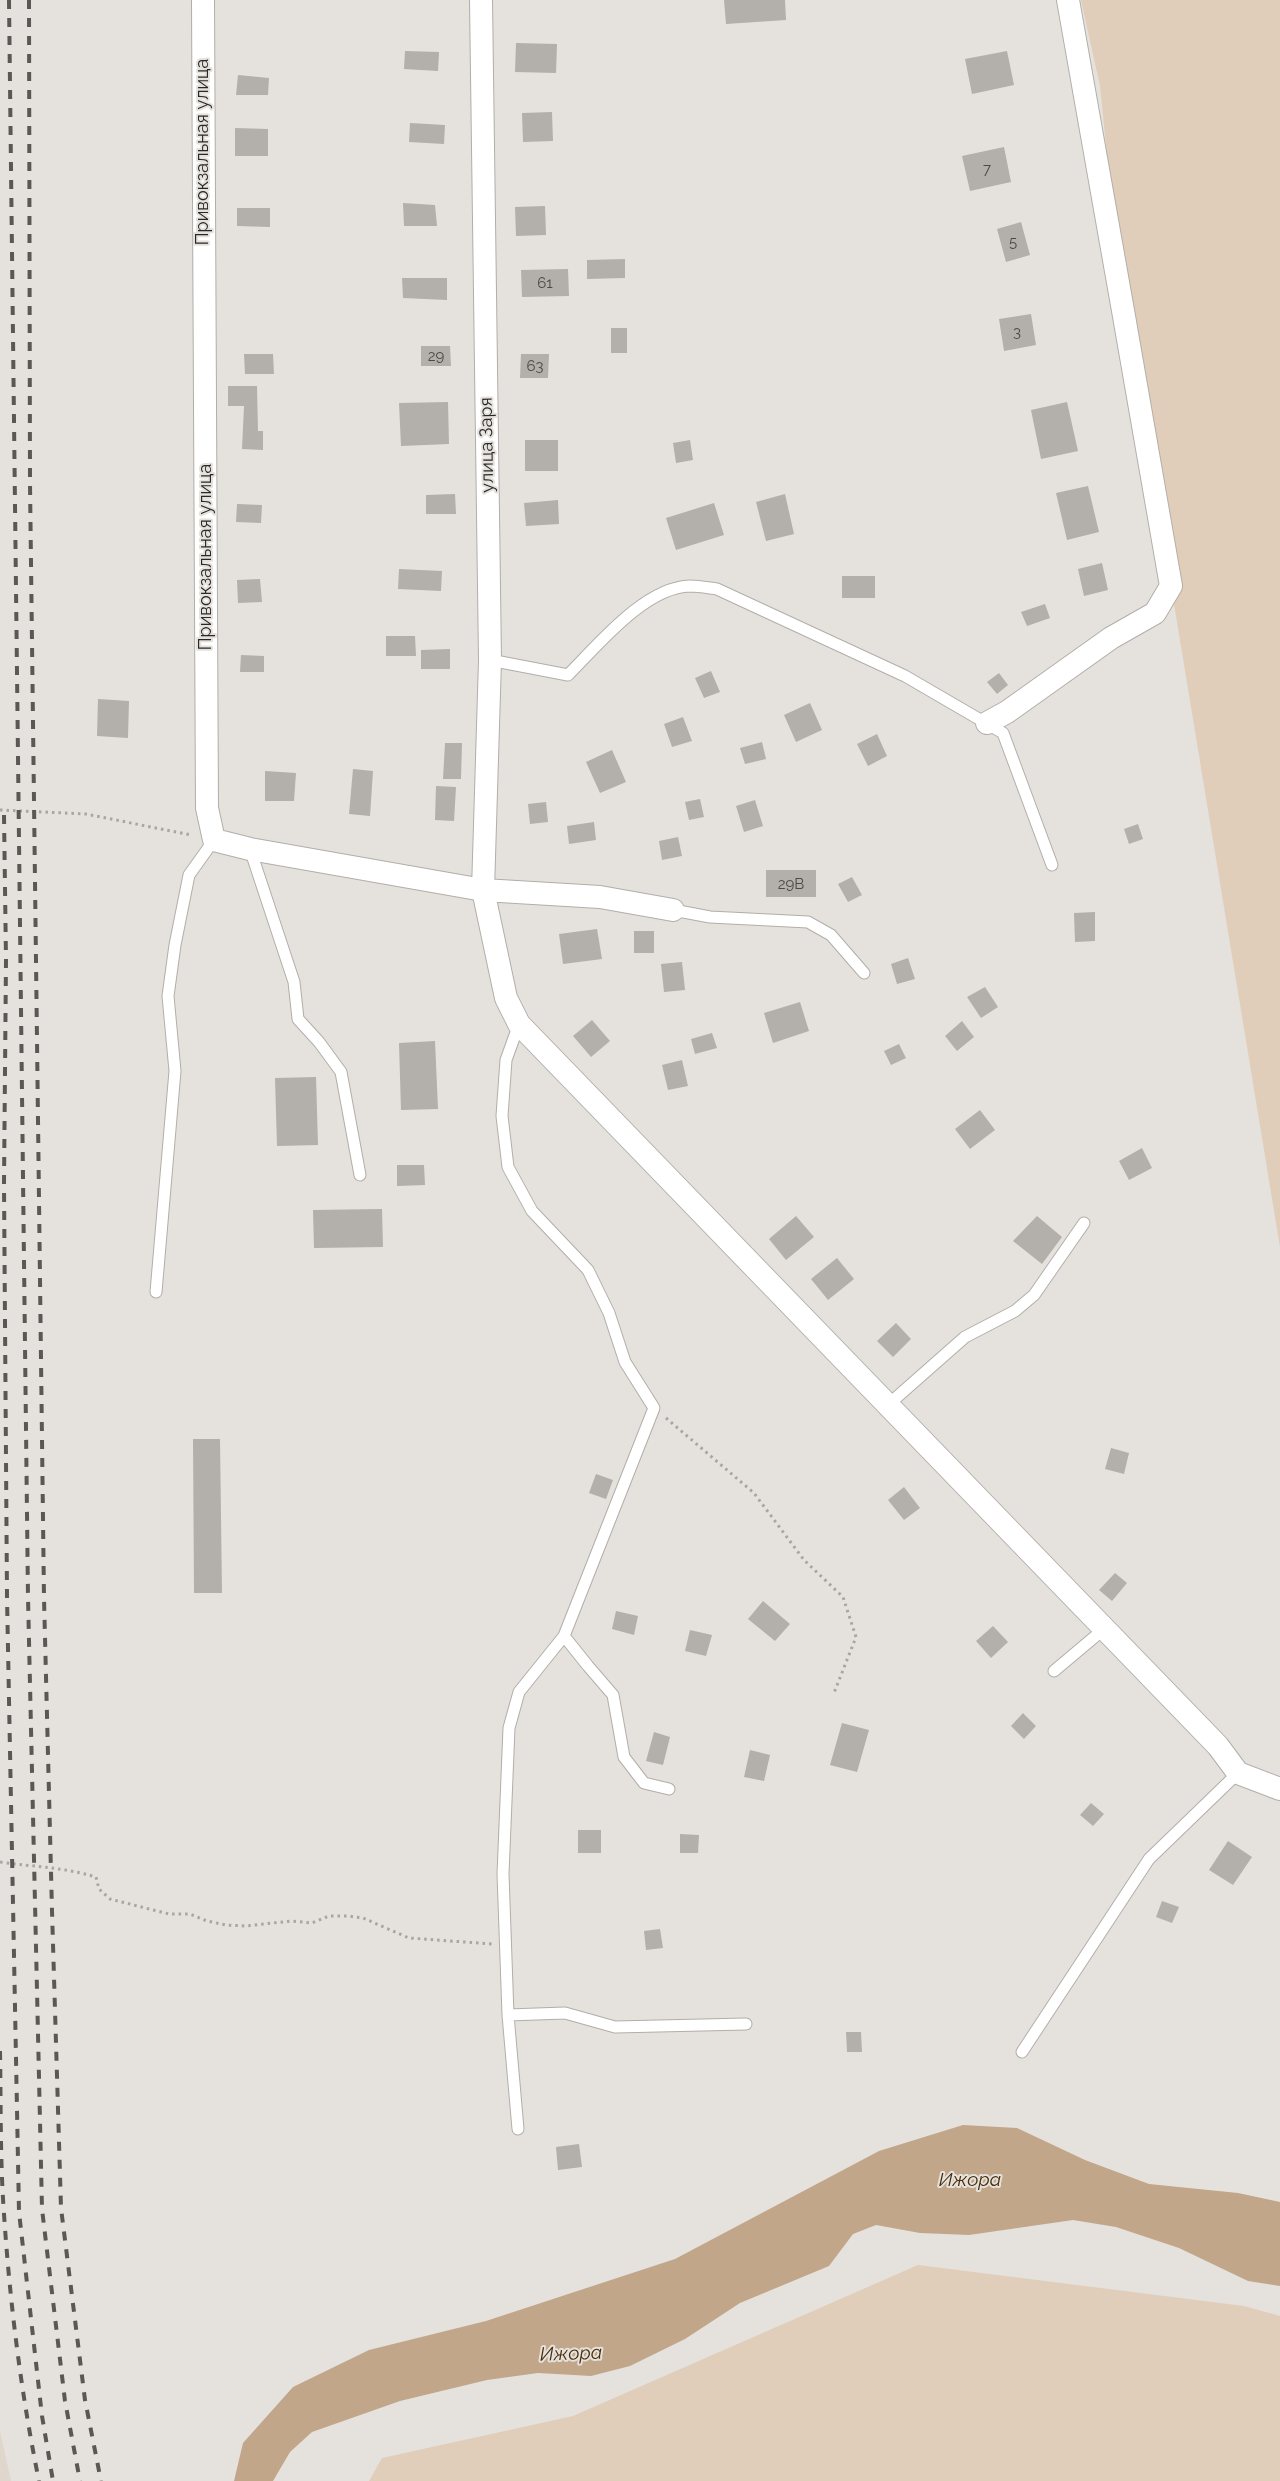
<!DOCTYPE html>
<html>
<head>
<meta charset="utf-8">
<style>
	body { margin:0 }
	canvas { display:block; background:#e5e1dd }
</style>
</head>
<body>
<canvas width="1280" height="2481"></canvas>
<script>
const c = document.querySelector('canvas').getContext('2d');
c.lineJoin = 'round';
function fillPath(path, color) { c.fillStyle = color; c.fill(path, 'evenodd'); }
function strokePath(path, color, width, dash) { c.strokeStyle = color; c.lineWidth = width; c.lineCap = dash ? 'butt' : 'round'; c.setLineDash(dash || []); c.stroke(path); }
function drawText(font, color, halo, rows, align = 'center') {
  c.font = font + ' Raleway,sans-serif'; c.lineWidth = 4; c.setLineDash([]); c.textBaseline = 'middle'; c.strokeStyle = halo; c.fillStyle = color; for (const [text, x, y, turn = 0] of rows) {
    c.save(); c.translate(x, y); c.rotate((+turn || 0) * Math.PI / 180); c.textAlign = isNaN(turn) ? turn : align; if (halo) c.strokeText(text, 0, 0); c.fillText(text, 0, 0); c.restore();
  }
}
const built = new Path2D(`
	M0 2431 11 2481H0Z`);
const green = new Path2D(`
	M1081 0H1280V1247L1118 264 1100 86Z
	M918 2265 1244 2306 1280 2316V2481H369L382 2458 573 2416Z`);
const water = new Path2D(`
	M963 2125 1017 2128 1085 2160 1149 2184 1238 2193 1280 2202V2286L1248 2281 1179 2248 1116 2227 1073 2220 969 2235 920 2233 876 2225 853 2234 829 2266 740 2303 685 2339 630 2366 591 2376 538 2373 487 2380 400 2401 312 2432 290 2452 273 2481H234L243 2443 293 2387 369 2350 486 2321 675 2259 879 2151Z`);
const building = new Path2D(`
	M724 0H785L786 20 726 24Z
	M516 43 557 44 556 73 515 72Z
	M405 51 439 52 438 71 404 69Z
	M1007 51 1014 85 972 94 965 59Z
	M238 75 269 78 268 95H236Z
	M552 112 553 141 523 142 522 113Z
	M410 123 445 125 444 144 409 142Z
	M235 128 268 129V156H235Z
	M1004 147 1011 182 970 191 962 156Z
	M403 203 435 205 437 226H404Z
	M545 206 546 235 516 236 515 207Z
	M237 208H270V227L237 226Z
	M1021 222 1030 255 1006 262 997 229Z
	M625 259V278L587 279V260Z
	M568 269 569 296 522 297 521 270Z
	M402 278H447V300L403 298Z
	M1031 314 1036 345 1004 351 999 319Z
	M611 328H627V353H611Z
	M421 346H450L451 366H421Z
	M244 354H273L274 374H245Z
	M521 354H549L548 378H520Z
	M228 386H257L258 431H263V450L242 449 244 406H228Z
	M448 402 449 444 401 446 399 403Z
	M1067 402 1078 451 1041 459 1031 410Z
	M525 440H558V471H525Z
	M690 440 693 460 676 463 673 443Z
	M1088 486 1099 532 1067 540 1056 493Z
	M455 494 456 514H426V495Z
	M785 494 794 534 766 541 756 502Z
	M558 500 559 524 526 526 524 503Z
	M714 503 724 535 676 550 666 518Z
	M237 504 262 505 261 523 236 522Z
	M1102 563 1108 590 1084 596 1078 569Z
	M399 569 442 571 441 591 398 589Z
	M842 576H875V598H842Z
	M260 579 262 602 238 603 237 580Z
	M1045 604 1050 618 1027 626 1021 612Z
	M386 636H415L416 656H386Z
	M450 649V669H421V650Z
	M241 655 264 656V672H240Z
	M711 671 720 692 704 698 695 678Z
	M999 673 1008 685 997 694 987 682Z
	M98 699 129 701 128 738 97 736Z
	M810 703 822 730 796 742 784 715Z
	M683 717 692 741 672 747 664 724Z
	M877 734 887 756 868 766 857 744Z
	M762 742 766 759 745 764 740 748Z
	M445 743H462L461 779H443Z
	M612 750 626 782 600 793 586 762Z
	M353 769 373 771 370 816 349 814Z
	M265 771 296 773 294 801H265Z
	M436 786 456 787 454 821 435 820Z
	M700 799 704 817 689 820 685 802Z
	M755 800 763 826 744 832 736 806Z
	M546 802 548 822 530 824 528 804Z
	M594 822 596 840 569 844 567 826Z
	M1138 824 1143 839 1129 844 1124 829Z
	M678 837 682 856 662 860 659 841Z
	M766 870H816V897H766Z
	M852 877 862 895 848 902 838 884Z
	M1095 912V941L1075 942 1074 913Z
	M597 929 602 959 563 964 559 934Z
	M634 931H654V953H634Z
	M908 958 915 979 897 984 891 964Z
	M682 962 685 990 664 992 661 964Z
	M985 987 998 1007 981 1018 967 997Z
	M800 1002 809 1031 773 1043 764 1013Z
	M592 1020 610 1041 591 1057 573 1036Z
	M962 1021 974 1037 957 1051 945 1036Z
	M712 1033 717 1048 695 1054 691 1039Z
	M435 1041 438 1109 401 1110 399 1043Z
	M899 1044 906 1058 891 1065 884 1051Z
	M682 1060 688 1086 668 1090 662 1065Z
	M316 1077 318 1145 277 1146 275 1078Z
	M980 1110 995 1130 970 1149 955 1129Z
	M1142 1148 1152 1168 1129 1180 1119 1161Z
	M397 1165H424L425 1185 397 1186Z
	M382 1209 383 1247 314 1248 313 1210Z
	M796 1216 814 1237 786 1260 769 1239Z
	M1037 1216 1062 1237 1042 1264 1013 1241Z
	M837 1258 854 1279 828 1300 811 1279Z
	M896 1323 911 1339 893 1357 877 1341Z
	M193 1439H220L222 1593H194Z
	M1111 1448 1129 1453 1124 1474 1105 1469Z
	M596 1474 613 1480 606 1499 589 1493Z
	M904 1487 920 1508 904 1520 888 1500Z
	M1115 1573 1127 1583 1112 1601 1099 1590Z
	M763 1601 790 1624 775 1641 748 1619Z
	M616 1611 638 1616 634 1635 612 1629Z
	M993 1626 1008 1642 991 1658 976 1641Z
	M690 1630 712 1635 706 1656 685 1651Z
	M1023 1713 1036 1726 1024 1739 1011 1726Z
	M842 1723 869 1730 857 1772 830 1765Z
	M654 1732 670 1737 663 1765 646 1761Z
	M750 1750 770 1755 764 1781 744 1777Z
	M1091 1803 1104 1814 1093 1826 1080 1815Z
	M578 1830H601V1853H578Z
	M680 1834 699 1835 698 1853H680Z
	M1228 1841 1252 1857 1233 1885 1209 1870Z
	M1162 1901 1179 1907 1172 1923 1156 1917Z
	M660 1929 663 1948 646 1950 644 1931Z
	M846 2032H861L862 2052H847Z
	M579 2144 582 2167 558 2170 556 2147Z`);
const path = new Path2D(`
	M0 810 86 814 191 835
	M666 1418 754 1493 804 1560 843 1597 856 1637 834 1693
	M0 1862C35 1867 62 1867 96 1877L99 1889 110 1899 169 1914H190L207 1921 226 1925 246 1926 291 1921 312 1923 329 1916H348L363 1918 409 1938 492 1944`);
const lane = new Path2D(`
	M490 660 568 675C598 645 645 587 690 586 699 586 709 588 717 589L905 676 1003 733 1052 865
	M250 849 294 982 298 1019 319 1042 341 1072 360 1175
	M673 910 710 917 808 922 831 935 864 973
	M519 1024 506 1060 502 1116 508 1167 532 1211 588 1270 609 1313 625 1362 654 1408 564 1636 588 1666 613 1695 624 1757 644 1783 669 1789
	M156 1292 175 1071 168 996 175 945 189 875 214 840
	M889 1404 965 1337 1015 1311 1034 1295 1084 1223
	M564 1636 519 1692 509 1728 503 1874 508 2015 565 2013 615 2027 746 2024
	M1054 1671 1104 1629
	M508 2015 518 2129
	M1022 2052 1149 1859 1238 1773`);
const street = new Path2D(`
	M203 0 207 808 214 840 250 849 483 890 600 897 673 910
	M481 0 490 660 483 890 506 998 519 1024 1218 1746 1238 1773 1280 1789
	M987 723 1007 712 1111 638 1155 613 1171 586C1138 390 1102 196 1068 0`);
const rail = new Path2D(`
	M9 0 28 1597 42 2209 65 2401 80 2481
	M29 0 30 483 44 1598 52 1911 61 2208 85 2400 101 2481
	M4 815 6 960 4 1184 7 1597 19 2212 42 2416 53 2481
	M0 2051C1 2105 0 2160 4 2214 10 2304 21 2393 39 2481`);
const numberNames = [
	["7",987,169],
	["5",1013,242],
	["61",545,283],
	["3",1017,332],
	["29",436,356],
	["63",535,366],
	["29В",791,884]
];
const streetNames = [
	["Привокзальная улица",203,152,-90],
	["улица Заря",487,445,-91],
	["Привокзальная улица",206,557,-90]
];
const waterNames = [
	["Ижора",970,2180],
	["Ижора",571,2354,-2]
];
fillPath(built, '#e0d7cc');
fillPath(green, '#e0ceba');
fillPath(water, '#c1a689');
fillPath(building, '#b3afab');
strokePath(lane, '#b2aea9', 13);
strokePath(street, '#b2aea9', 24);
strokePath(path, '#a9a5a2', 3, [2.5, 4]);
strokePath(lane, '#fff', 11);
strokePath(street, '#fff', 22);
strokePath(rail, '#5a5755', 4, [9, 9]);
drawText('15px', '#4c4a47', null, numberNames);
drawText('18px', '#2a2826', '#e5e1dd', streetNames);
drawText('italic 19px', '#492d06', '#e5e1dd', waterNames);
</script>
</body>
</html>
